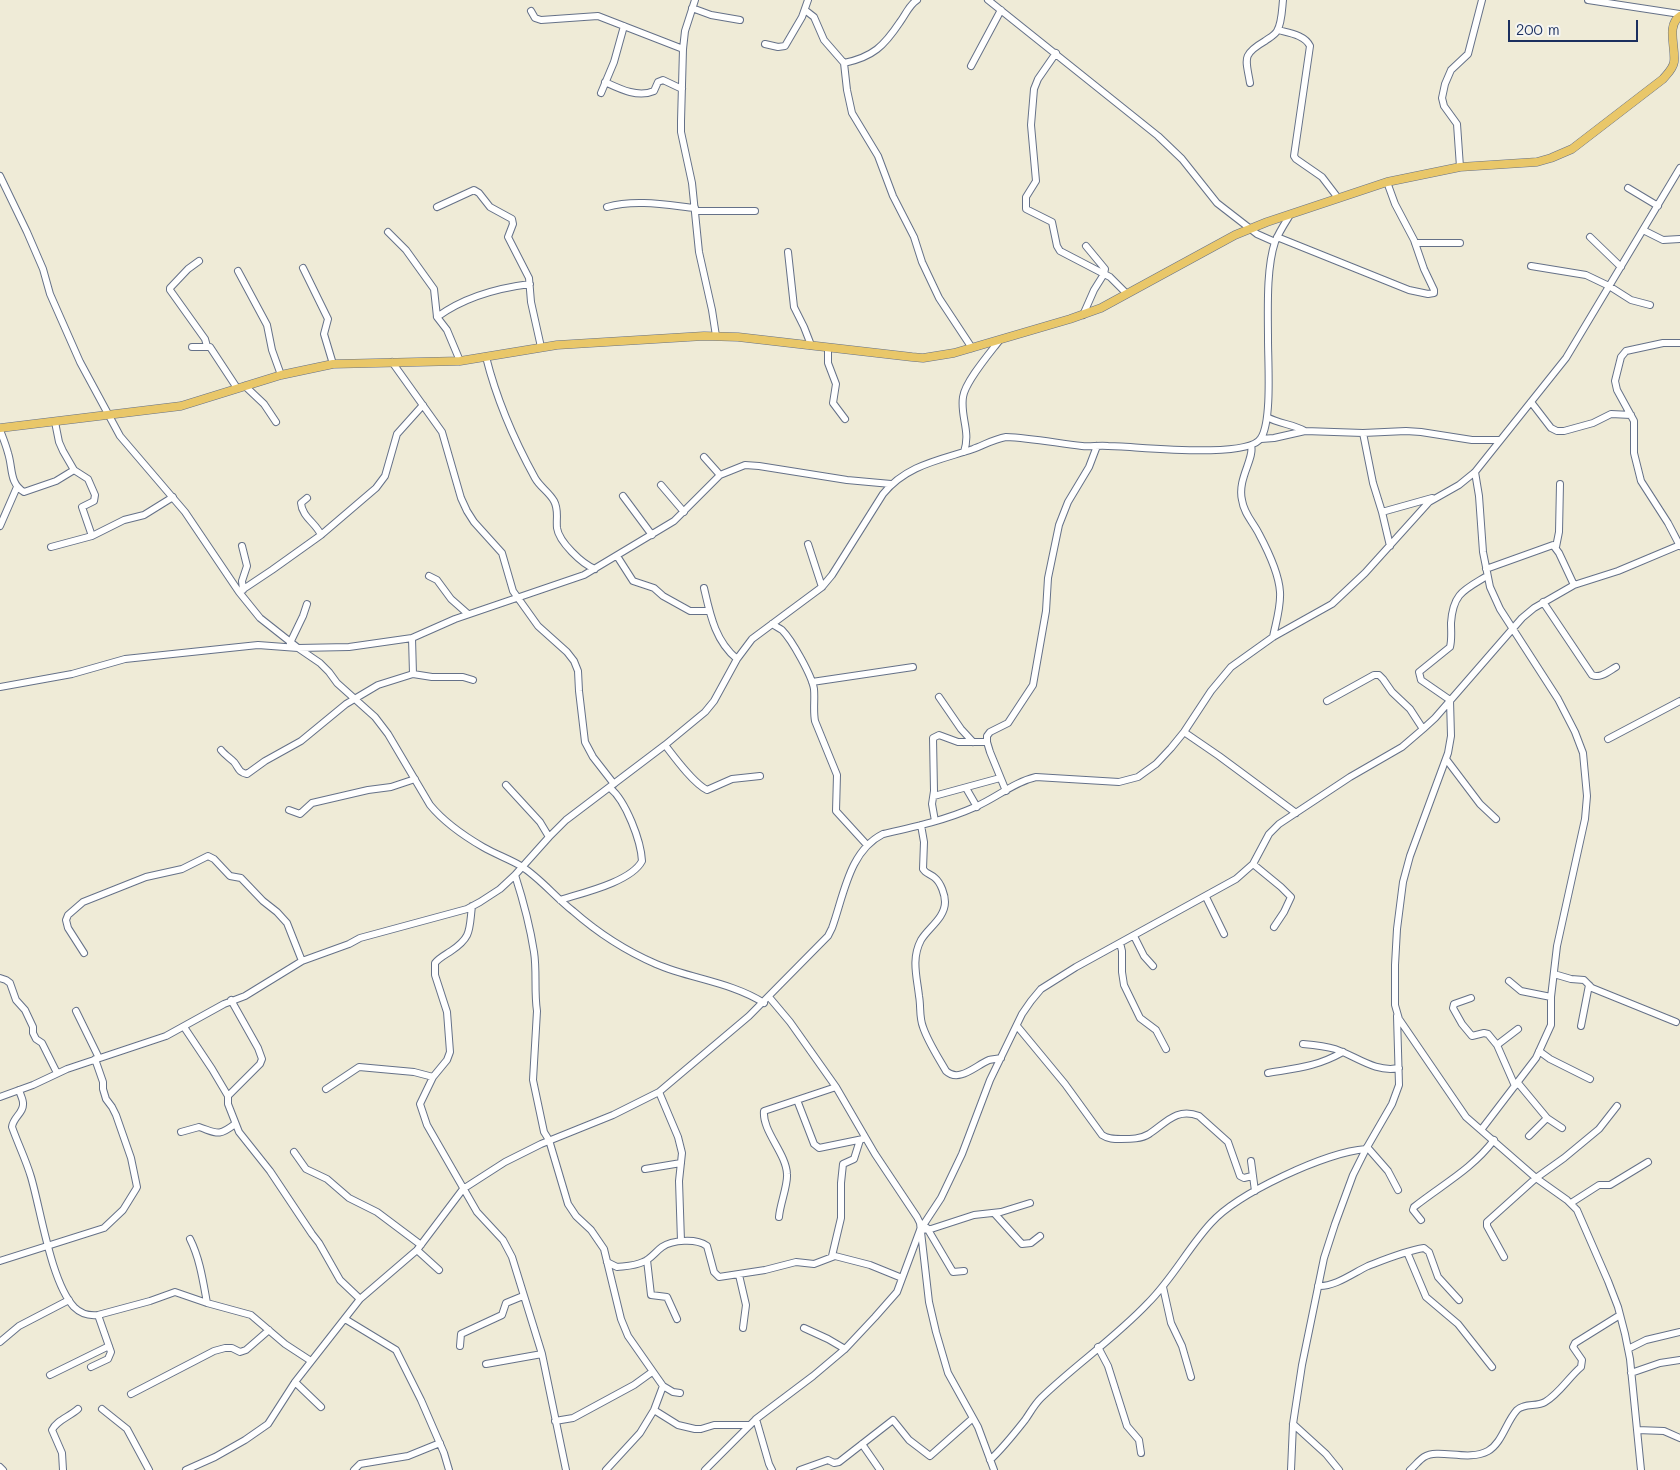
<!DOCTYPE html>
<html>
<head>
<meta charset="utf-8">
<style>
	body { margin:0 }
	#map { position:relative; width:1680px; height:1470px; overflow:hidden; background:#efebd7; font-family:Mali,sans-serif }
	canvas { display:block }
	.scale { position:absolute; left:1508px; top:20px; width:130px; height:22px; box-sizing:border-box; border:2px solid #1b2f5e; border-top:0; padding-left:6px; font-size:15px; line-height:18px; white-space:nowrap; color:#1b2f5e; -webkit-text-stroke:4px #f6f6f2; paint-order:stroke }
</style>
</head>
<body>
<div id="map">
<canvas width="1680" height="1470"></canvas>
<div class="scale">200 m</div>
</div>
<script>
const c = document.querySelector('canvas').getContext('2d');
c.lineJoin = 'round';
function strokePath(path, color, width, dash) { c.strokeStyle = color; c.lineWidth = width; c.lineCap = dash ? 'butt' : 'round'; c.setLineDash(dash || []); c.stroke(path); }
const minor = new Path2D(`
	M695 0 685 31 683 49 681 121V132L692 183 699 252 712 310 716 336
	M988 0 1158 136 1182 159 1217 203 1257 234 1275 242
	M1588 0 1680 14
	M692 8 711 15 740 20
	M805 10 814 17 824 40 844 63 847 90 852 113 878 156 893 196 914 237 922 262 939 298 972 348
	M531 11 535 18 541 20 598 16 683 49
	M1278 30C1289 33 1305 35 1310 46L1294 156 1296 159 1322 177 1338 198
	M765 44 778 47 785 46 802 17 808 0
	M1056 53 1038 79 1034 89 1031 125 1036 181 1026 197V209L1052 222 1057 246 1060 251 1110 277 1127 294
	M844 63C873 57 884 46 900 22 906 14 909 5 917 0
	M971 66 1001 10
	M605 82C620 89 638 98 654 91L658 82 663 80 682 89
	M1250 83C1246 59 1241 55 1265 41 1269 38 1275 35 1277 31 1282 23 1282 9 1283 0
	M601 93 614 62 624 26
	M1460 167 1457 124 1444 106 1442 98 1445 84 1451 70 1468 54 1482 0
	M0 176 27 232 43 269 50 294 80 362 120 436 185 512 239 592 260 618 298 648 320 663 329 672 337 683 375 717 388 734 430 805C444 822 464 836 483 847 495 854 509 859 521 866 540 878 555 897 573 911 598 933 626 951 656 964 691 979 731 982 764 1003
	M1628 188 1658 206
	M437 207 474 190 479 193 490 207 512 219 513 224 508 237 529 278 531 302 541 347
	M607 207C635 199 667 205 695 208
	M695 211H755
	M1643 230 1663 240 1680 239
	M388 232 406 250 434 289 437 317 447 330 460 361
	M1277 237 1409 290 1428 294 1434 293V290L1424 269 1414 240 1395 204 1387 182
	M1590 237 1621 267
	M1415 243H1460
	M788 252 794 307 804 327 811 345
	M199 261 188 269 170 288V290L205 339 207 346
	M1531 266 1586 275 1609 286 1631 300 1650 305
	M303 268 328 319 324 334 333 364
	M238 271 267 325 272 350 281 375
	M1083 315 1094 290 1104 274 1105 269 1086 246
	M437 317C463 298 498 288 530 284
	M1680 343H1663L1626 351 1621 357 1615 381 1617 390 1634 421V453L1641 481 1668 523 1680 546
	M192 347H210L237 388
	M828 348V363L836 384 833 403 845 419
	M486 357C497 401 513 438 535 478 540 487 549 492 554 501 559 510 556 518 557 528 559 542 582 564 595 569
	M392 362 442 432 461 498 467 511 474 522 502 553 513 591 538 626 567 652 574 661 578 671 579 691 585 742 593 757 614 784
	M245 386 264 404 276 422
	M1531 402 1551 428 1557 431H1564L1593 423 1611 414 1631 415
	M1267 417C1279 424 1293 424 1305 431
	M55 422 59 442 63 451 74 470 88 479 95 495 94 501 82 507 92 536
	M0 430C3 438 6 445 8 453 13 468 9 483 24 492L56 481 74 470
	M1363 433 1373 483 1382 512 1390 546
	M1261 439 1274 438 1305 431 1363 433 1406 431 1421 432 1472 440H1500
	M1251 445C1255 458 1237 479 1242 500 1244 514 1253 522 1259 534 1267 549 1279 575 1280 592 1281 607 1276 622 1273 637
	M964 452C971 431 960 417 963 397 965 382 989 354 999 341
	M704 457 720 475
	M1475 472 1479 496 1483 552 1490 587 1500 609 1558 699 1575 732 1583 753 1587 796 1585 819 1557 946 1551 997V1025L1536 1058 1481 1130
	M661 485 684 512
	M623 496 652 535
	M307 498 301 503C302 517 316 523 321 535
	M1382 512 1432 498
	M0 526 17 487
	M808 544 822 587
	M242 546 247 566 242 581 243 590
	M51 547 92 536 124 520 144 515 173 497
	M1556 547 1559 532 1560 484
	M617 556 633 581 654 588 663 596 690 611H709
	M1486 569 1553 545 1559 553 1574 585
	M429 576 437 580 451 599 468 614
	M1487 576C1464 590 1453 593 1451 623 1451 631 1452 639 1450 647L1419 672 1421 680 1450 700 1451 736 1448 753 1410 856 1403 882 1397 929 1395 965V1005L1399 1019 1466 1117 1536 1178 1567 1200 1577 1210 1608 1281 1618 1307 1625 1334 1630 1359 1641 1470
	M704 588C710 614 715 641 737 659
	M239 592 272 570 321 535 376 488 385 476 397 434 423 405
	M1543 602 1592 675C1600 679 1609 671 1616 667
	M772 624C775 626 779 628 782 630 792 640 812 676 814 689 815 700 813 710 815 721L837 775 836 811 867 845
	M412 638 413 674
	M290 643 303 616 307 604
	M812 682 913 667
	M0 687 72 674 125 659 258 645 298 648 349 647 412 638 455 619 584 575 674 521 720 475 745 465 759 466 847 480 891 484
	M939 697 961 729 973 742
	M1327 701 1374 675H1379L1383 679 1392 692 1410 709 1423 729
	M1184 732 1219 756 1296 813
	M1608 739 1680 701
	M665 745C675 758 693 783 707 790L732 779 760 776
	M221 750C225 755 230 758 234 762 239 768 238 772 247 774L265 761 301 741 346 704 378 685 413 674 432 677H463L473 680
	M1446 759 1480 804 1496 819
	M506 785 540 822 549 837
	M966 788 977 807
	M1006 791 990 752 987 742V736L990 732 1008 723 1033 685 1046 611 1048 578 1059 525 1068 502 1089 467 1097 446
	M934 796 1000 778
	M289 810 300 814 312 803 368 790 391 787 415 779
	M935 821 932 804 934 791 933 738 939 735 958 742H987
	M921 825 924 842 923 869C926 874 931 874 935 878 941 883 945 895 945 902 945 918 928 928 921 940 911 959 917 977 919 996 921 1006 919 1017 923 1027 928 1042 938 1057 946 1071 959 1083 975 1066 989 1060 993 1059 997 1059 1001 1058
	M1253 864 1281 887 1291 897 1284 912 1274 927
	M515 875C523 900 530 926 534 952 537 971 534 991 537 1011L533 1080 544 1132 549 1140 568 1204 576 1216 591 1230 604 1249 621 1319 628 1336 663 1386 673 1392 680 1393
	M1206 897 1224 934
	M560 900C582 893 631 882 642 861 641 841 626 801 610 788
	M472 906C469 930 472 937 451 951 445 955 439 958 435 963V975L447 1012 450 1052 447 1060 433 1077 420 1104 427 1125 477 1212 503 1240 512 1257 542 1354 566 1470
	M1134 936 1144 956 1153 966
	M1120 943 1122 951V972L1124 985 1140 1018 1156 1030 1166 1049
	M84 953 68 928 66 920 68 915 83 902 146 877 182 869 208 856 214 859 230 876 241 878 263 901 277 912 287 923 302 961
	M1554 974 1571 979 1584 980 1592 988 1676 1022
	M0 978 6 980 10 983 16 1000 25 1010 33 1027V1033L36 1039 42 1043 57 1073
	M1509 981 1521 991 1551 997
	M769 997 790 1022 836 1087 875 1154 917 1217 920 1223 929 1302 936 1332 948 1373 978 1427 994 1470
	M1471 998 1454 1004 1453 1008 1462 1024 1472 1036 1484 1033 1488 1034 1497 1045 1518 1029
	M231 1000 258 1048 262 1059 260 1064 228 1096V1104L239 1132 270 1171 312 1234 319 1243 340 1280 360 1299
	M76 1011 99 1058
	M1017 1026 1065 1084 1102 1135C1108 1139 1114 1139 1121 1139 1131 1139 1141 1139 1149 1134 1165 1124 1176 1107 1199 1116L1228 1142 1240 1176 1244 1178 1252 1176
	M1581 1026 1589 985
	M184 1027 212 1069 228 1096
	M1303 1044C1314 1045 1325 1046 1335 1049 1356 1056 1375 1073 1399 1068
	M1497 1045 1515 1086
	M1539 1051 1550 1059 1590 1079
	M1268 1073C1298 1068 1316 1067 1343 1052
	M1518 1083 1547 1118 1562 1128
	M326 1089 359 1067 414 1072 433 1077
	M19 1090C20 1094 23 1099 23 1103 24 1113 13 1117 12 1127 18 1144 26 1160 31 1177 41 1211 51 1282 74 1307 81 1314 89 1316 98 1315L150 1301 175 1292 207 1303 251 1315 285 1344 311 1361
	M659 1092 678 1137 682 1153 679 1181 681 1241
	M0 1097 33 1085 67 1069 166 1036 224 1004 245 996 302 961 349 944 360 938 467 909 480 902 500 889 515 875 549 837 566 820 665 745 705 712 714 701 737 659 752 639 822 587 832 575 883 494C906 465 940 460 973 449 984 445 994 439 1006 437 1031 438 1056 443 1082 446 1090 447 1099 445 1108 446 1134 446 1248 460 1261 438 1272 421 1268 362 1268 340 1268 311 1266 269 1275 242 1279 232 1285 223 1290 215
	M797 1100 814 1144 819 1148 863 1139
	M181 1132 199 1127C217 1133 218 1137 235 1124
	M1529 1136 1547 1118
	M1367 1147 1388 1171 1398 1190
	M294 1152 306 1169 327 1179 349 1198 377 1212 421 1245
	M1251 1161 1255 1191
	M645 1169 681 1163
	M1571 1203 1599 1185H1610L1648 1162
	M994 1213 1022 1244 1031 1243 1040 1236
	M779 1217C780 1204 788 1185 787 1174 786 1153 762 1131 764 1111L836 1087
	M1421 1220 1413 1210 1414 1207C1443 1184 1471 1170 1494 1140
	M927 1228 953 1272 964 1271
	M920 1230 931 1229 974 1215 1001 1212 1030 1203
	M190 1239C200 1259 203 1281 207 1303
	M417 1250 439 1270
	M1407 1252 1426 1297 1458 1324 1492 1367
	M832 1256 841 1218V1183L843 1164 854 1159 860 1140
	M1504 1257 1487 1226V1222L1536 1178 1564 1158 1599 1129 1617 1106
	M647 1260 651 1295 667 1297 677 1319
	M0 1261 104 1228 123 1210 136 1189 137 1187 131 1158 116 1115 112 1107 106 1099 103 1089V1082L95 1059
	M607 1262 617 1267C625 1266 635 1266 643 1262 651 1259 655 1252 662 1247 672 1240 696 1238 707 1246L714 1272 719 1277 765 1270 796 1262 814 1264 835 1256 870 1265 902 1278
	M739 1275 746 1305 743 1328
	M1318 1286C1335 1287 1353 1273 1368 1266 1386 1259 1405 1251 1424 1248L1429 1252 1438 1277 1459 1300
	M1163 1287 1171 1323 1182 1346 1191 1377
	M345 1319 396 1350 421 1400 444 1453 449 1470
	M804 1328 828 1339 845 1349
	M0 1342 19 1326 69 1300
	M460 1346 461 1334 502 1315 506 1303 523 1296
	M1098 1347 1108 1366 1127 1426 1139 1440 1141 1453
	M1628 1349 1646 1340 1680 1332
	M486 1364 542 1354
	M91 1367 108 1359 111 1352 98 1315
	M1631 1373 1660 1363 1680 1360
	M50 1375 109 1346
	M295 1382 321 1407
	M131 1394 214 1351 225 1348H232L240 1352 246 1350 269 1330
	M102 1409 127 1429 149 1470
	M654 1410 678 1425 695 1429H701L714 1425H750
	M756 1419 769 1464 772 1470
	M555 1421 573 1418 634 1385 652 1372
	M1293 1424 1326 1454 1339 1470
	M1637 1430 1664 1431 1680 1438
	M862 1444 880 1470
	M990 1460C1003 1448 1014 1434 1025 1420 1030 1413 1034 1405 1041 1398 1075 1365 1115 1338 1148 1303 1173 1278 1188 1248 1211 1223 1238 1193 1326 1152 1366 1149
	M0 1467 3 1470
	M63 1470 62 1453 52 1430C57 1420 69 1417 78 1409
	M186 1470 215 1457 245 1440 268 1424 295 1382 360 1299 417 1250 463 1189 505 1162 541 1144 613 1115 659 1092 749 1016 828 936 832 928C844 895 849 851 883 834 914 827 946 820 975 807 996 798 1014 782 1036 777L1119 782 1138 777 1156 764 1171 748 1184 732 1211 691 1231 667 1273 637 1332 604 1365 573 1429 502 1459 485 1475 472 1566 358 1680 168
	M354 1470 360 1464 408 1456 440 1443
	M606 1470 640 1433 654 1410 663 1386
	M705 1470 756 1419 813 1376 845 1349 875 1317 897 1292 920 1230 941 1198 962 1154 990 1080 1022 1014 1031 1001 1041 989 1076 967 1236 879 1253 864 1269 834 1279 824 1350 777 1402 747 1423 729 1435 718 1522 618 1534 608 1574 585 1618 571 1680 545
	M800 1470 828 1460 834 1463 839 1462 893 1420 909 1440 930 1456 973 1418
	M1291 1470 1293 1424 1302 1365 1324 1258 1335 1224 1353 1175 1366 1149 1392 1104 1399 1085 1397 1016
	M1410 1470C1415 1466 1419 1460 1424 1457 1439 1448 1468 1462 1488 1451 1502 1443 1506 1422 1517 1410 1524 1403 1537 1407 1545 1402 1559 1394 1569 1377 1581 1367L1582 1360 1573 1347 1575 1343 1620 1315`);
const major = new Path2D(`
	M0 428 181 406 281 375 333 364 460 361 557 345 704 336 738 337 912 357 923 358 954 353 1070 319 1101 308 1235 235 1267 222 1387 182 1460 167 1537 162 1551 158 1572 149 1663 79C1667 74 1673 69 1674 62 1676 48 1666 25 1680 16`);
strokePath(minor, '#657188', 8);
strokePath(major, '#657188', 9);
strokePath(minor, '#fff', 6);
strokePath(major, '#e9c769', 8);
</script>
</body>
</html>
